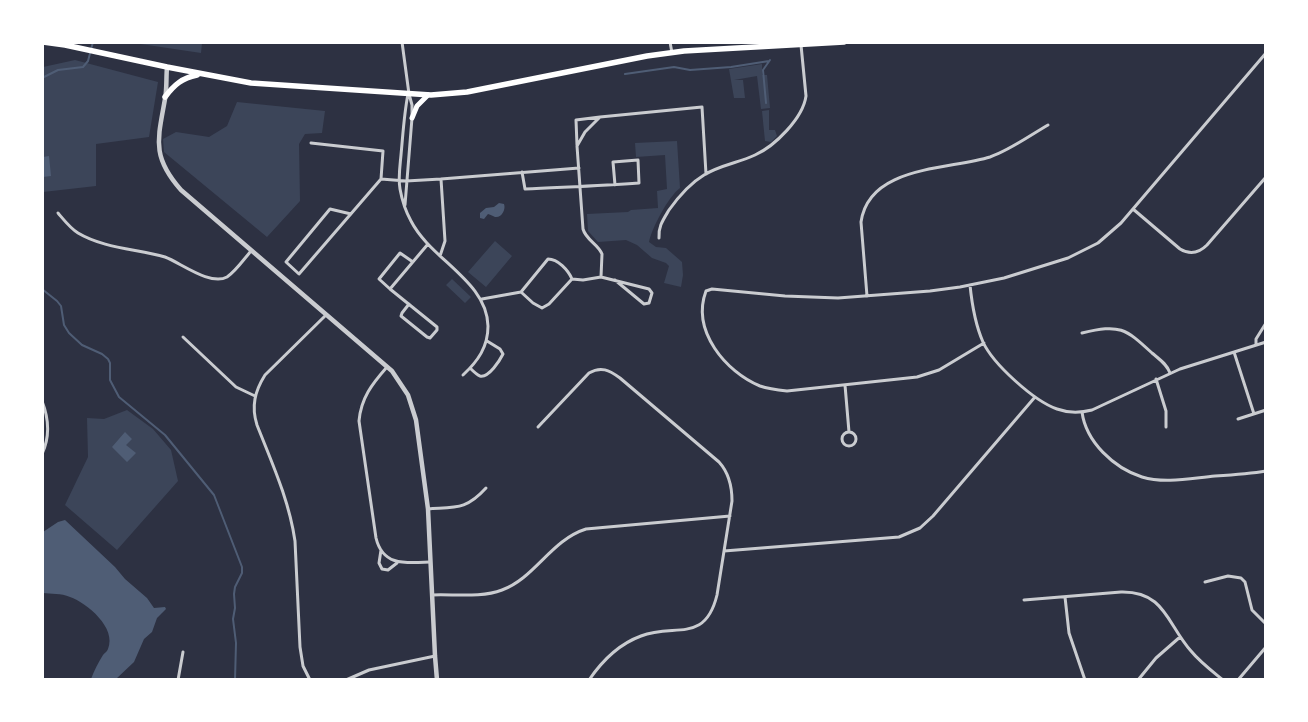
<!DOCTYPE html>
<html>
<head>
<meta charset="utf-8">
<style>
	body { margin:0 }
	#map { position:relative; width:1308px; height:722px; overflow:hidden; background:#2d3142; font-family:Quicksand,sans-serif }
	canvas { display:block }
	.frame { position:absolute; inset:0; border:44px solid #fff; pointer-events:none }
</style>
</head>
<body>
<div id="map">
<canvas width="1308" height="722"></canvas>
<div class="frame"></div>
</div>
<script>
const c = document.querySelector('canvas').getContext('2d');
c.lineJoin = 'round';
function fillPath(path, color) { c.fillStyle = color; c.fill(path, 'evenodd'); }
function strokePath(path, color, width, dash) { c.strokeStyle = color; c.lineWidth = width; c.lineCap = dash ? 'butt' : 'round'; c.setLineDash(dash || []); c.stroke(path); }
const green = new Path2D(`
	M134 43H202L201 53Z
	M75 60 158 82 149 137 96 144V186L43 192V67Z
	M762 64V75H767L770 108 761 109 757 76 734 80H743L745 98H734L729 69Z
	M237 102 325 111 322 133 305 134 299 144 300 201 267 237 164 152 163 139 176 132 209 137 227 126Z
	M769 110V130H775L777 136 771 142 765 141 762 111Z
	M677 141 680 188C668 197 652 228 649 242L656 247 666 248 682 262 683 275 681 287 664 283 669 266 666 263 652 258 637 245 626 240 598 242 588 231 587 214 628 212 631 210 658 208 657 191 667 189 665 155 636 157 635 143Z
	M495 241 512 256 486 287 468 272Z
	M452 279 471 297 465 303 446 285Z
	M127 410 153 429 171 450 178 481 117 550 65 505 88 457 87 418 104 419Z`);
const water = new Path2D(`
	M49 156 51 176 43 177V157Z
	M499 203 504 204C506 209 502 218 495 217 493 216 491 215 488 214L484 219 480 218V213L486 208 494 207Z
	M125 432 132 439 126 445 136 453 127 462 112 447Z
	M65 520 115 567 125 579 147 598 154 608 165 607 166 609 157 618 152 632 144 639 134 662 116 679H91C94 671 98 663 103 655 104 653 107 652 108 649 117 628 87 603 70 597 61 593 51 594 43 593V532L58 522Z`);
const stream = new Path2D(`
	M625 74 674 67 690 70 731 67 769 61
	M42 78 58 70 83 67 88 61 93 42
	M766 103 763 70 770 60
	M42 289 57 301 61 306 64 325 69 333 82 345 102 354 108 359 110 363V380L119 397 165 435 214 495 242 567V573L235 587 234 594 235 608 233 619 236 643 235 680`);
const minor = new Path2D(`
	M402 42 409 94 412 105V118L405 205
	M670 42 672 53
	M408 94C404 114 403 134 401 155 400 166 398 178 400 189 402 200 406 212 411 221 431 260 487 281 488 326 488 347 478 361 463 375
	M311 143 383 151 381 179
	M577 145 576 120 600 117
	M522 172 525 189C563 187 601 186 639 183L638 160 613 162 615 185
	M1133 209 1180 249C1190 255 1199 253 1207 245L1266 177
	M58 213C64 220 70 228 78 233 103 248 136 249 165 257 181 263 210 286 227 277 236 271 244 259 251 251
	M351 214 330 209 286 262 299 274 381 179 406 181 441 179
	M659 238C658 227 663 220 669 210 679 196 689 184 704 175 720 165 738 163 755 155 775 146 803 118 806 96L801 45
	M440 256 445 241 441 179 579 168
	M601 277 649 289 652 293 649 303 644 304 615 280
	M970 285C972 305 975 324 983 342 993 364 1034 401 1057 409 1068 413 1080 413 1092 410L1180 369 1266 342
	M390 289 379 279 400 253 413 262
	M521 292 533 303 542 308 549 304 572 279
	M867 296 861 222C869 165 949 170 990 157 1010 150 1029 136 1048 125
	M482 299 521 292 548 259C558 259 568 270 572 279L583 280 601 277 602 254C598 244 586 240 583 229L577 146 585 132 600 117 702 107 706 174
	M409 304 402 313 401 316 427 337 430 338 437 330V327L390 289 428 244
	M1082 333C1120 324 1125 328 1152 353 1159 359 1167 364 1170 373
	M183 337 236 387 255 396
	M984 343 939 370 917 377 787 391C778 390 769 389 760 386 726 372 691 331 706 291L712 289 785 296 838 298 930 291 960 287 1004 278 1068 258 1098 243 1121 223 1266 53
	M1256 345V339L1266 323
	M1234 352 1254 414
	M387 367C372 384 361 398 359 421L376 538C383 567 407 563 430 562
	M470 368C473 371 477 375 480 376 489 378 500 360 503 354L500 349 487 341
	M1156 379 1166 411V427
	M845 385 849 432
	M42 401C49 419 50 437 42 454
	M1082 412C1086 442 1114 468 1142 477 1165 484 1192 478 1215 476 1232 475 1249 474 1266 471
	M1238 419 1266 410
	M538 427 589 373C601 366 609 370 620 378L719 462C729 473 732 486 732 501L717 595C705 644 675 623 641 636 619 644 602 661 589 680
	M842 439a7 7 0 1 1 14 0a7 7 0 1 1-14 0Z
	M428 509C456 507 466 510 486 488
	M381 550 379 563 382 569 388 570 397 563
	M724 551 899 537 920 528 933 516 1035 397
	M1205 582 1228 576 1241 578 1245 582 1252 610 1266 624
	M432 595C454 594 481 598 502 590 535 578 551 540 586 529L730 516
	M1065 597 1069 633 1085 680
	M1024 600 1121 592C1165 591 1167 624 1191 651 1200 662 1212 671 1223 680
	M178 680 183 652
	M310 680 303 666 300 647 295 541C289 500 272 463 257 425 251 406 255 391 265 375L326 315
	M346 680 369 670 435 656
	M1138 680 1156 658 1180 637
	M1238 680 1266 647`);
const tertiary = new Path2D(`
	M167 67C166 78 167 89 165 99 158 139 151 156 181 190L392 371 408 395 416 420 428 509 435 656 437 680`);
const secondary = new Path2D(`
	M412 118 417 106 428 95`);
const primary = new Path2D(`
	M43 42 65 45 167 67 251 83 431 95 467 92 647 56 684 51 844 42
	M165 97C174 85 182 78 197 75`);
fillPath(green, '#3c4559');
fillPath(water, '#4f5d75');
strokePath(stream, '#4f5d75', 2);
strokePath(minor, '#caccd0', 3);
strokePath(tertiary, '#caccd0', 4.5);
strokePath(secondary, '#fff', 5);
strokePath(primary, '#fff', 5.5);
</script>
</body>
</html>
